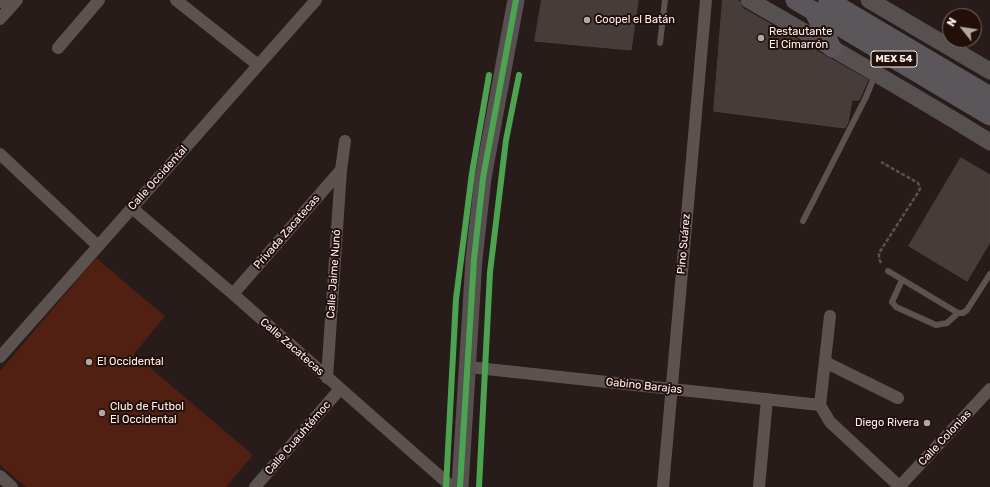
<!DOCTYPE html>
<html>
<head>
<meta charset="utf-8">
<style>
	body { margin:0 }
	#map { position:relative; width:990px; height:487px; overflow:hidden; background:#271c19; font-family:Rubik,sans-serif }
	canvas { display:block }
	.north { position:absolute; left:942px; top:8px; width:40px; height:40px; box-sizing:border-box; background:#220f0a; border:1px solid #7a6a66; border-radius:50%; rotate:300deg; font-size:11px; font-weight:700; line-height:16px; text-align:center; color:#fef2ef }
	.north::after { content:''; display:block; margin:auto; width:14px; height:18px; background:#b3a7a4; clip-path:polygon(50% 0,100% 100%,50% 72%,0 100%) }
</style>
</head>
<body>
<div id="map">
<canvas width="990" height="487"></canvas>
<div class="north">N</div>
</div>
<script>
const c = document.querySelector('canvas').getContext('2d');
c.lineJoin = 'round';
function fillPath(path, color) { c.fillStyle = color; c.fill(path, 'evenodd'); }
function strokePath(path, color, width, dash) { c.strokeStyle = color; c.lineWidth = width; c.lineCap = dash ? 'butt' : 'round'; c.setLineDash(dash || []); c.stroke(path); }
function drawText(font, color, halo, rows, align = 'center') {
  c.font = font + ' Rubik,sans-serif'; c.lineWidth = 4; c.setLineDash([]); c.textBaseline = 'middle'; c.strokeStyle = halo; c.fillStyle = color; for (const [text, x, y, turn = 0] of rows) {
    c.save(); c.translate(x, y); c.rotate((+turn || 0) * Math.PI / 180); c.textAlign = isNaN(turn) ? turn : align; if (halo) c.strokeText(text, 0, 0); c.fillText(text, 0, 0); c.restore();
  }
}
const green = new Path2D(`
	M96 258 165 316 134 354 253 455 226 487H26L0 465V371Z`);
const building = new Path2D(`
	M542 0H638L631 50 535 41Z
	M723 0H736L740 2 741 5 744 9 824 55 826 57 831 59 868 80 859 100H852L848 122 845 128 714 111Z
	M961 158 990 175V242L967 281 909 246Z`);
const path = new Path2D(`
	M881 263 879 259V253L919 191 920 188 918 183 881 162`);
const lane = new Path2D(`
	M660 43 665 0
	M803 221 866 97 875 75
	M888 271 958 313H963L967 310 990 274
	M902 280 892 302 896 307 936 325 947 323 958 313`);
const street = new Path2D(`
	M1 0 10 8
	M176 0 258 65
	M0 19 17 0
	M58 48 99 0
	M0 154 98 246
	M132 208 233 294 452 487
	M233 294 341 170
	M830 316 820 405 830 422 900 487
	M0 357 316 0
	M825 362 898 398
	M468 367 820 405
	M327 378 341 170 345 141
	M0 476 12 487
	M255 487 340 389
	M663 487 706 0
	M759 487 767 399
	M899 487 990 389`);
const secondary = new Path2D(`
	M749 0C830 47 911 93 990 142
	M869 0 990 71
	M460 487 474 259 483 178 516 0`);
const primary = new Path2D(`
	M795 0 990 116
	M828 0 990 96
	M813 10 832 48`);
const cycleway = new Path2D(`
	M446 487 456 299 472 173 489 75
	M460 487 474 259 483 178 516 0
	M479 487 490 272 506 140 519 75`);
const markers = [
	[587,20,4,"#b3a7a4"],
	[761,38,4,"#b3a7a4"],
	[89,362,4,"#b3a7a4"],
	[102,413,4,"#b3a7a4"],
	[927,423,4,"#b3a7a4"]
];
const shields = [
	[894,59,46]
];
const shieldNames = [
	["MEX 54",894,59]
];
const poiNames = [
	["Coopel el Batán",595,20],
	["Restautante",769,32],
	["El Cimarrón",769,45],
	["El Occidental",97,362],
	["Club de Futbol",110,407],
	["El Occidental",110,420],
	["Diego Rivera",919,423,"right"]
];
const streetNames = [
	["Calle Occidental",158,178,-48],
	["Privada Zacatecas",287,232,-49],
	["Pino Suárez",684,244,-85],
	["Calle Jaime Nunó",334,274,-86],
	["Calle Zacatecas",292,347,41],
	["Gabino Barajas",644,386,6],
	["Calle Cuauhtémoc",298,438,-49],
	["Calle Colonias",945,438,-47]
];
fillPath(green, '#512013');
fillPath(building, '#463c39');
strokePath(building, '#4c4240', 1);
strokePath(path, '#59524f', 2.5, [4, 2]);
strokePath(lane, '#5c5351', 6);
strokePath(street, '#5c5351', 12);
strokePath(secondary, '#575051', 17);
strokePath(primary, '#5a565a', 19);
strokePath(cycleway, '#4ca352', 6);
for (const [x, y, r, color] of markers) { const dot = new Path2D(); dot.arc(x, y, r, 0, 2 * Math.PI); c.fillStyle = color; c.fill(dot); strokePath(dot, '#220f0a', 1.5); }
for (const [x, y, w] of shields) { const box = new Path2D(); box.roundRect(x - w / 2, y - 8, w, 16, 3); c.fillStyle = '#220f0a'; c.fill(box); strokePath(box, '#fef2ef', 1); }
drawText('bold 10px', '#fef2ef', null, shieldNames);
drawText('11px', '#fef2ef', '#220f0a', poiNames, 'left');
drawText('11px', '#fef2ef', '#220f0a', streetNames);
</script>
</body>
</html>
